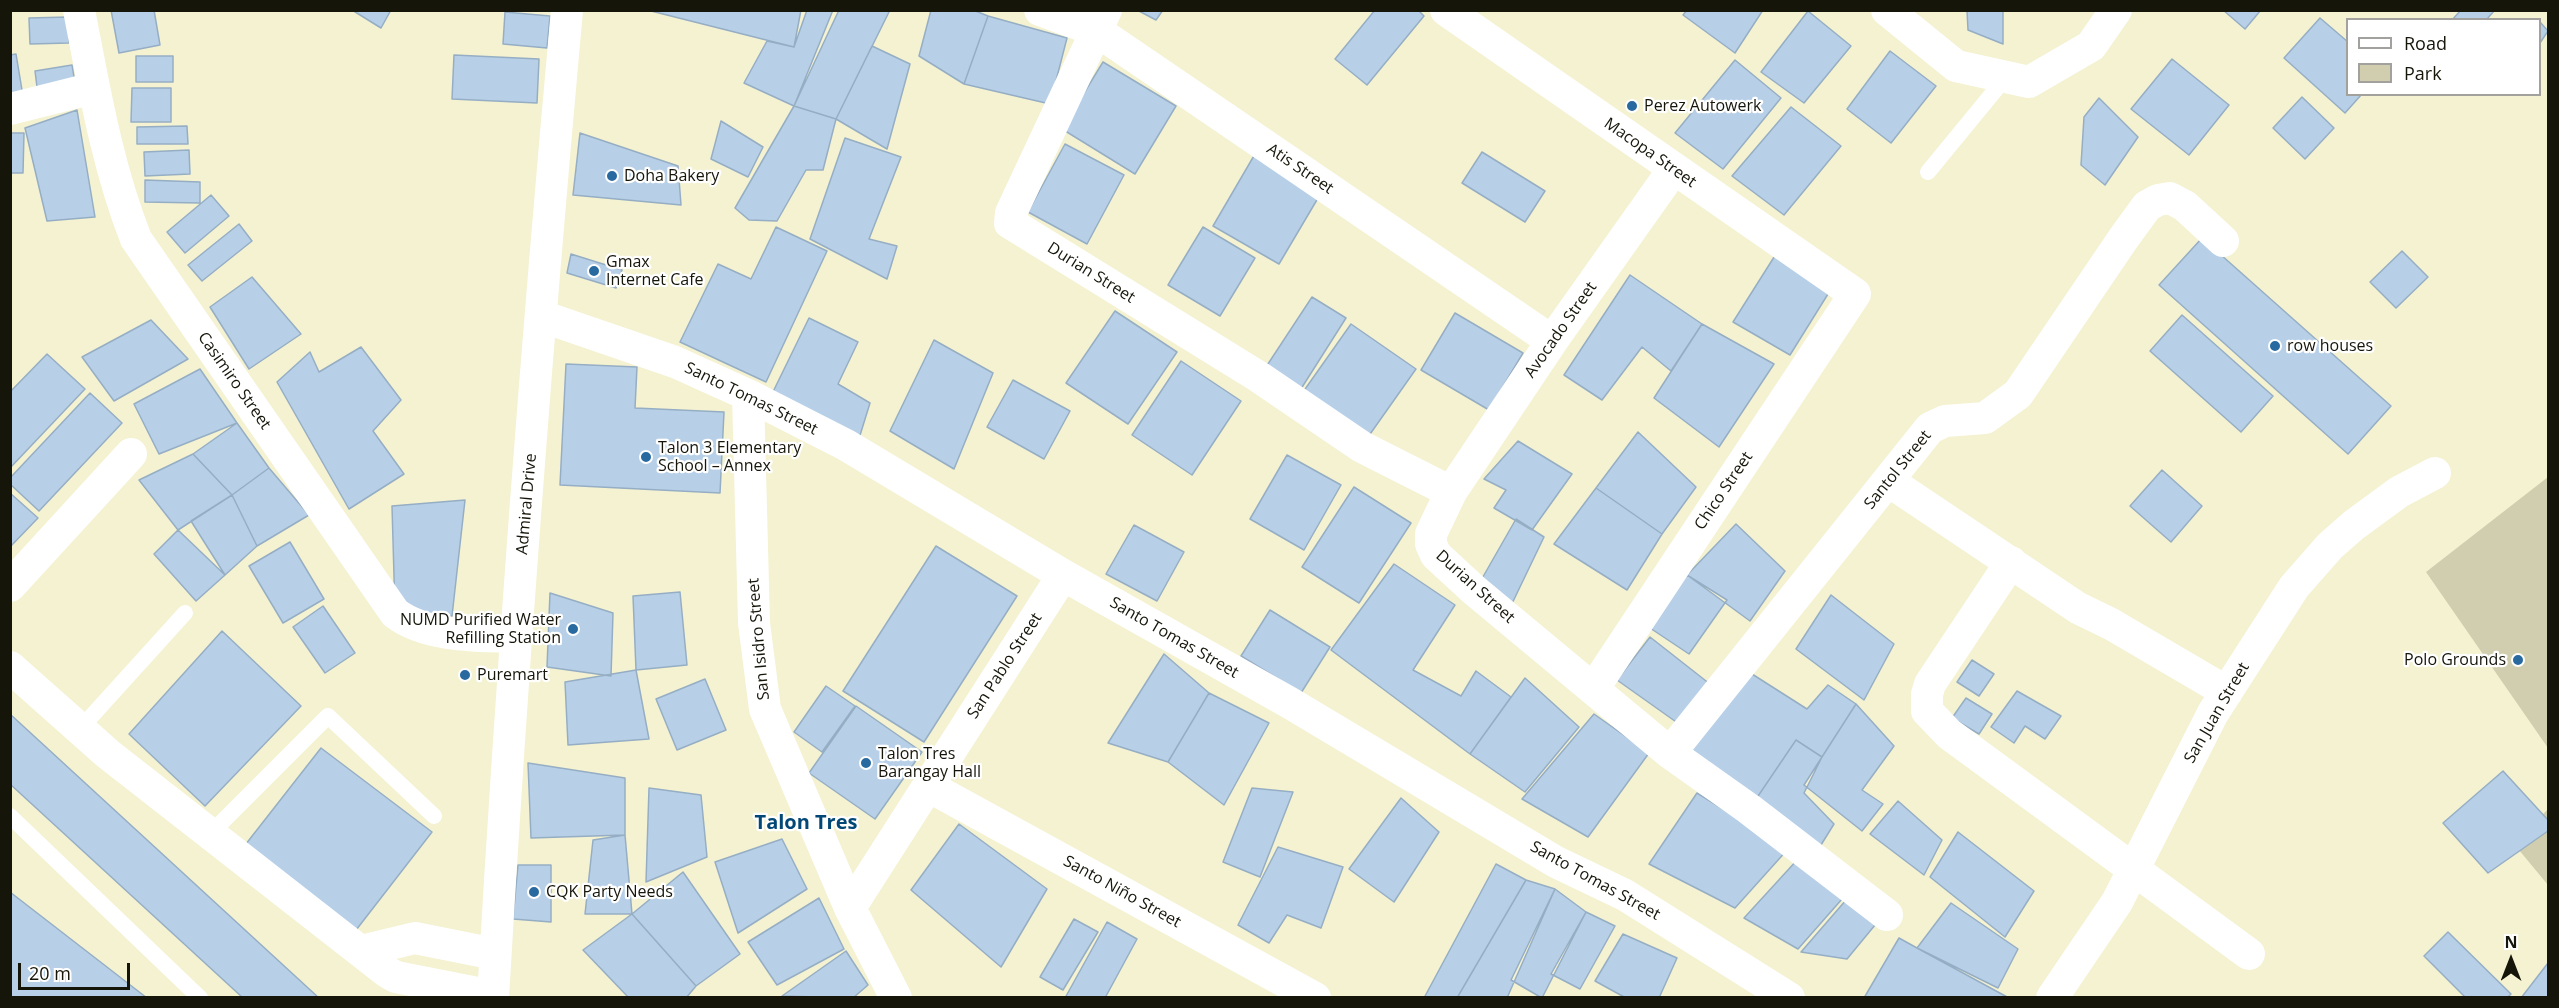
<!DOCTYPE html>
<html>
<head>
<meta charset="utf-8">
<style>
	body { margin:0 }
	#map { position:relative; width:2559px; height:1008px; overflow:hidden; background:#f4f2d1; font-family:"Open Sans",sans-serif }
	canvas { display:block }
	.frame { position:absolute; inset:0; border:12px solid #16150a; pointer-events:none }
	.legend { position:absolute; left:2346px; top:18px; width:195px; height:78px; box-sizing:border-box; background:#fff; border:2px solid #a2a19d; margin:0; padding:8px 10px; list-style:none; font-size:18px; color:#16150a }
	.legend li { display:flex; align-items:center; gap:12px; height:30px }
	.legend b { width:30px; border:2px solid #a2a19d }
	.north { position:absolute; left:2481px; top:930px; width:60px; height:60px; -webkit-text-stroke:4px #fff; paint-order:stroke; rotate:0deg; font-size:16px; font-weight:700; line-height:24px; text-align:center; color:#16150a }
	.north::after { content:''; display:block; margin:auto; width:21px; height:27px; background:#16150a; clip-path:polygon(50% 0,100% 100%,50% 72%,0 100%) }
	.scale { position:absolute; left:18px; top:963px; width:112px; height:27px; box-sizing:border-box; border:3px solid #16150a; border-top:0; padding-left:8px; font-size:18px; line-height:21px; white-space:nowrap; color:#16150a; -webkit-text-stroke:4px #fff; paint-order:stroke }
</style>
</head>
<body>
<div id="map">
<canvas width="2559" height="1008"></canvas>
<div class="frame"></div>
<ul class="legend">
<li><b style="height:8px;background:#fff"></b>Road</li>
<li><b style="height:16px;background:#d1ceb0"></b>Park</li>
</ul>
<div class="north">N</div>
<div class="scale">20 m</div>
</div>
<script>
const c = document.querySelector('canvas').getContext('2d');
c.lineJoin = 'round';
function fillPath(path, color) { c.fillStyle = color; c.fill(path, 'evenodd'); }
function strokePath(path, color, width, dash) { c.strokeStyle = color; c.lineWidth = width; c.lineCap = dash ? 'butt' : 'round'; c.setLineDash(dash || []); c.stroke(path); }
function drawText(font, color, halo, rows, align = 'center') {
  c.font = font + ' "Open Sans",sans-serif'; c.lineWidth = 4.5; c.setLineDash([]); c.textBaseline = 'middle'; c.strokeStyle = halo; c.fillStyle = color; for (const [text, x, y, turn = 0] of rows) {
    c.save(); c.translate(x, y); c.rotate((+turn || 0) * Math.PI / 180); c.textAlign = isNaN(turn) ? turn : align; if (halo) c.strokeText(text, 0, 0); c.fillText(text, 0, 0); c.restore();
  }
}
const green = new Path2D(`
	M2548 477V748L2426 572Z
	M2548 809V885L2514 844Z`);
const building = new Path2D(`
	M111 10H154L160 45 119 53Z
	M352 10H391L381 28Z
	M647 10H801L794 47Z
	M807 10H833L794 106 744 83 767 41 794 47Z
	M839 10H890L836 119 794 106Z
	M931 10H973L988 16 964 84 919 56Z
	M1137 10H1163L1156 20Z
	M1375 10H1418L1424 16 1367 85 1335 59Z
	M1687 10H1763L1735 53 1683 15Z
	M1967 10H2003V44L1968 30Z
	M2223 10H2261L2245 29Z
	M2461 10H2495L2486 20H2452Z
	M1808 11 1851 46 1804 103 1761 72Z
	M505 12 550 16 547 48 503 44Z
	M988 16 1067 38 1050 104 964 84Z
	M68 17 69 43 30 44 29 18Z
	M2320 18 2348 42V94H2362L2345 113 2284 58Z
	M2540 22 2548 31 2540 43Z
	M872 46 910 64 887 149 836 119Z
	M1890 51 1936 86 1891 143 1847 109Z
	M16 54 24 102 10 104V55Z
	M454 55 539 59 537 103 452 99Z
	M136 56H173V82H136Z
	M2172 59 2229 105 2189 155 2131 109Z
	M1735 60 1781 98 1723 169 1675 133Z
	M1103 62 1176 106 1135 174 1062 129Z
	M72 65 76 89 38 95 35 71Z
	M132 88H171V122H131Z
	M2302 97 2334 128 2305 159 2273 128Z
	M2099 98 2138 137 2105 185 2081 165 2084 117Z
	M794 106 836 119 823 170H806L777 221 749 220 735 208Z
	M1791 107 1841 146 1784 215 1732 176Z
	M77 110 95 217 47 221 25 128Z
	M721 121 763 147 748 177 711 159Z
	M187 126 188 144H137V127Z
	M10 133H24L23 173H10Z
	M580 133 678 166 681 205 573 195Z
	M845 138 901 157 869 239 897 246 887 279 810 239Z
	M1065 144 1124 175 1087 244 1028 212Z
	M189 150 190 174 145 176 144 152Z
	M1482 152 1545 191 1525 222 1462 183Z
	M1255 154 1321 193 1279 264 1213 226Z
	M145 180 200 182V203L145 202Z
	M211 195 229 216 185 253 167 232Z
	M239 224 252 241 202 281 188 265Z
	M776 227 827 251 766 382 680 342 718 264 751 279Z
	M1203 227 1255 258 1220 316 1168 285Z
	M2202 238 2391 406 2348 454 2159 285Z
	M2402 251 2428 277 2396 308 2370 282Z
	M571 254 622 270 616 288 567 273Z
	M1776 254 1828 294 1790 355 1733 322Z
	M1630 275 1702 324 1671 371 1642 347 1602 400 1564 375Z
	M252 277 301 334 249 369 210 307Z
	M1312 297 1346 318 1299 392 1264 370Z
	M1115 311 1177 352 1128 424 1066 383Z
	M1455 313 1523 353 1489 410 1421 370Z
	M2182 315 2273 396 2241 432 2150 351Z
	M809 318 858 342 838 384 870 403 857 445 769 400Z
	M151 320 188 359 114 401 82 357Z
	M1351 324 1416 369 1368 437 1303 392Z
	M1702 324 1774 364 1719 447 1654 398Z
	M934 340 993 373 954 469 890 431Z
	M361 347 401 400 373 431 404 474 349 509 277 382 310 352 319 372Z
	M47 354 85 389 10 468V392Z
	M1181 361 1241 401 1192 475 1132 435Z
	M566 364 637 367 635 408 724 412 720 493 560 485Z
	M200 369 237 423 159 454 134 404Z
	M1013 380 1070 411 1044 459 987 427Z
	M90 393 122 423 39 511 10 484V478Z
	M237 423 269 468 232 495 193 454Z
	M1638 432 1696 487 1662 534 1596 488Z
	M1518 441 1572 474 1532 530 1494 508 1506 490 1484 479Z
	M193 454 232 495 178 530 139 480Z
	M1287 455 1341 485 1304 550 1250 519Z
	M269 468 309 515 257 546 232 495Z
	M2162 470 2202 506 2171 542 2130 506Z
	M1354 487 1411 523 1359 603 1302 567Z
	M1596 488 1662 534 1627 590 1554 544Z
	M10 493 38 518 10 547Z
	M232 495 257 546 225 575 191 521Z
	M465 500 452 616 395 611 392 506Z
	M1516 519 1544 537 1507 614 1476 589Z
	M1736 524 1785 571 1750 621 1687 575Z
	M1134 525 1184 552 1157 601 1106 574Z
	M178 530 225 575 196 601 154 554Z
	M290 542 324 599 283 623 249 566Z
	M936 546 1017 596 924 742 843 691Z
	M1394 564 1455 605 1413 670 1461 696 1476 671 1511 697 1470 754 1331 650Z
	M1687 575 1727 600 1689 654 1647 626Z
	M680 592 687 665 636 670 633 596Z
	M550 593 613 613 611 676 547 667Z
	M1831 595 1894 644 1864 700 1796 649Z
	M323 606 355 653 325 673 293 627Z
	M1270 610 1330 647 1301 693 1241 656Z
	M222 631 301 706 205 806 129 734Z
	M1650 637 1715 688 1679 724 1617 680Z
	M1164 654 1209 693 1168 762 1108 743Z
	M1972 660 1994 674 1979 696 1957 682Z
	M1741 667 1807 709 1828 685 1856 704 1822 757 1796 740 1752 805 1690 751Z
	M636 670 649 739 568 745 565 682Z
	M1525 678 1579 727 1525 792 1470 754Z
	M705 679 726 730 677 750 656 699Z
	M826 686 855 706 822 752 794 732Z
	M2017 691 2061 716 2045 739 2025 726 2014 743 1991 727Z
	M1209 693 1269 723 1224 805 1168 762Z
	M1966 698 1992 714 1979 734 1952 718Z
	M1856 704 1894 746 1862 790 1883 804 1862 831 1804 785Z
	M856 706 922 752 875 819 809 773Z
	M10 714 319 998H243L10 784Z
	M1594 714 1649 753 1588 837 1522 799Z
	M1796 740 1822 757 1804 793 1834 824 1816 853 1752 805Z
	M321 748 432 832 353 934 242 849Z
	M528 763 625 778V835L531 838Z
	M2503 771 2548 820V831L2488 873 2443 823Z
	M649 788 701 795 707 857 646 882Z
	M1252 788 1293 792 1260 877 1223 862Z
	M1697 793 1788 849 1735 908 1649 864Z
	M1401 798 1439 832 1394 902 1349 869Z
	M1898 801 1942 840 1924 875 1870 834Z
	M959 824 1047 889 1001 967 911 890Z
	M1958 832 2034 891 2005 937 1930 877Z
	M625 835 632 914H585L593 840Z
	M782 839 807 889 738 933 715 862Z
	M1278 847 1343 867 1321 928 1287 915 1269 943 1238 925Z
	M1798 859 1850 890 1798 949 1744 918Z
	M1496 864 1526 880 1457 998H1424Z
	M518 865H551V922L513 919Z
	M683 872 740 954 696 986 632 914Z
	M1526 880 1555 889 1507 998H1457Z
	M1555 889 1586 912 1542 998 1511 980Z
	M10 892 147 998H10Z
	M1853 892 1880 919 1847 959 1801 952Z
	M819 898 844 949 777 985 748 942Z
	M1951 903 2018 949 1998 988 1917 948Z
	M1586 912 1615 926 1580 989 1551 974Z
	M632 914 696 986 686 998H629L583 950Z
	M1074 919 1098 932 1063 990 1040 977Z
	M1107 922 1137 939 1105 998H1065Z
	M2448 932 2511 994 2507 998H2466L2424 956Z
	M1623 934 1677 958 1659 998H1626L1595 981Z
	M1899 938 1917 948 2009 998H1864Z
	M846 951 868 985 853 998 782 996Z
	M2548 963V998H2521Z`);
const lane = new Path2D(`
	M1928 172 2006 77
	M79 730 185 613
	M10 816 200 998
	M210 834 328 716 434 816`);
const street = new Path2D(`
	M79 10C94 87 107 166 136 239L395 613C426 637 479 636 516 637
	M1040 10 1097 31 1552 341
	M1106 10 1011 213 1010 223 1259 377 1362 447 1451 492 1431 534V544L1436 555 1474 590 1670 753 1749 809 1887 915
	M1446 10 1855 294 1594 688
	M1887 10 1956 66 2029 82 2091 46 2116 10
	M10 109 94 88
	M541 316 675 362 748 395 846 445 1063 575 1290 703 1556 862 1625 895 1789 998
	M748 395 754 623 765 709 850 908 896 998
	M1890 482 2078 608 2111 624 2227 692
	M1451 492 1552 341 1673 170
	M2011 562 1930 684 1927 694V711L1949 734 2249 954
	M10 586 131 454
	M10 667 108 754 387 972 396 977 493 996
	M1670 753 1930 428 1945 421 1985 418 2018 394 2123 239 2147 206 2158 200 2170 198 2185 206 2223 241
	M928 786 1315 998
	M850 908 1063 575
	M361 951 415 938 495 954
	M493 998C512 668 537 339 567 10
	M2052 998 2117 902 2213 713 2294 587 2330 546 2354 525 2399 492 2435 473`);
const markers = [
	[1632,106,6,"#28699f"],
	[612,176,6,"#28699f"],
	[594,271,6,"#28699f"],
	[2275,346,6,"#28699f"],
	[646,457,6,"#28699f"],
	[573,629,6,"#28699f"],
	[2518,660,6,"#28699f"],
	[465,675,6,"#28699f"],
	[866,763,6,"#28699f"],
	[534,892,6,"#28699f"]
];
const poiNames = [
	["Perez Autowerk",1644,106],
	["Doha Bakery",624,176],
	["Gmax",606,262],
	["Internet Cafe",606,280],
	["row houses",2287,346],
	["Talon 3 Elementary",658,448],
	["School – Annex",658,466],
	["NUMD Purified Water",561,620,"right"],
	["Refilling Station",561,638,"right"],
	["Polo Grounds",2506,660,"right"],
	["Puremart",477,675],
	["Talon Tres",878,754],
	["Barangay Hall",878,772],
	["CQK Party Needs",546,892]
];
const streetNames = [
	["Macopa Street",1650,153,35],
	["Atis Street",1300,169,34],
	["Durian Street",1091,273,32],
	["Avocado Street",1561,330,-55],
	["Casimiro Street",234,381,55],
	["Santo Tomas Street",751,399,26],
	["Santol Street",1898,470,-51],
	["Chico Street",1724,491,-56],
	["Admiral Drive",527,504,-85],
	["Durian Street",1475,587,42],
	["Santo Tomas Street",1174,638,30],
	["San Isidro Street",759,639,-95],
	["San Pablo Street",1005,666,-57],
	["San Juan Street",2217,713,-60],
	["Santo Tomas Street",1595,881,29],
	["Santo Niño Street",1122,892,29]
];
const quarterNames = [
	["Talon Tres",806,823]
];
fillPath(green, '#d1ceb0');
fillPath(building, '#b7d0e8');
strokePath(building, '#96aec4', 1.5);
strokePath(lane, '#fff', 16);
strokePath(street, '#fff', 32);
for (const [x, y, r, color] of markers) { const dot = new Path2D(); dot.arc(x, y, r, 0, 2 * Math.PI); c.fillStyle = color; c.fill(dot); strokePath(dot, '#fff', 2); }
drawText('16px', '#16150a', '#fff', poiNames, 'left');
drawText('16px', '#16150a', '#fff', streetNames);
drawText('bold 20px', '#024776', '#fff', quarterNames);
</script>
</body>
</html>
